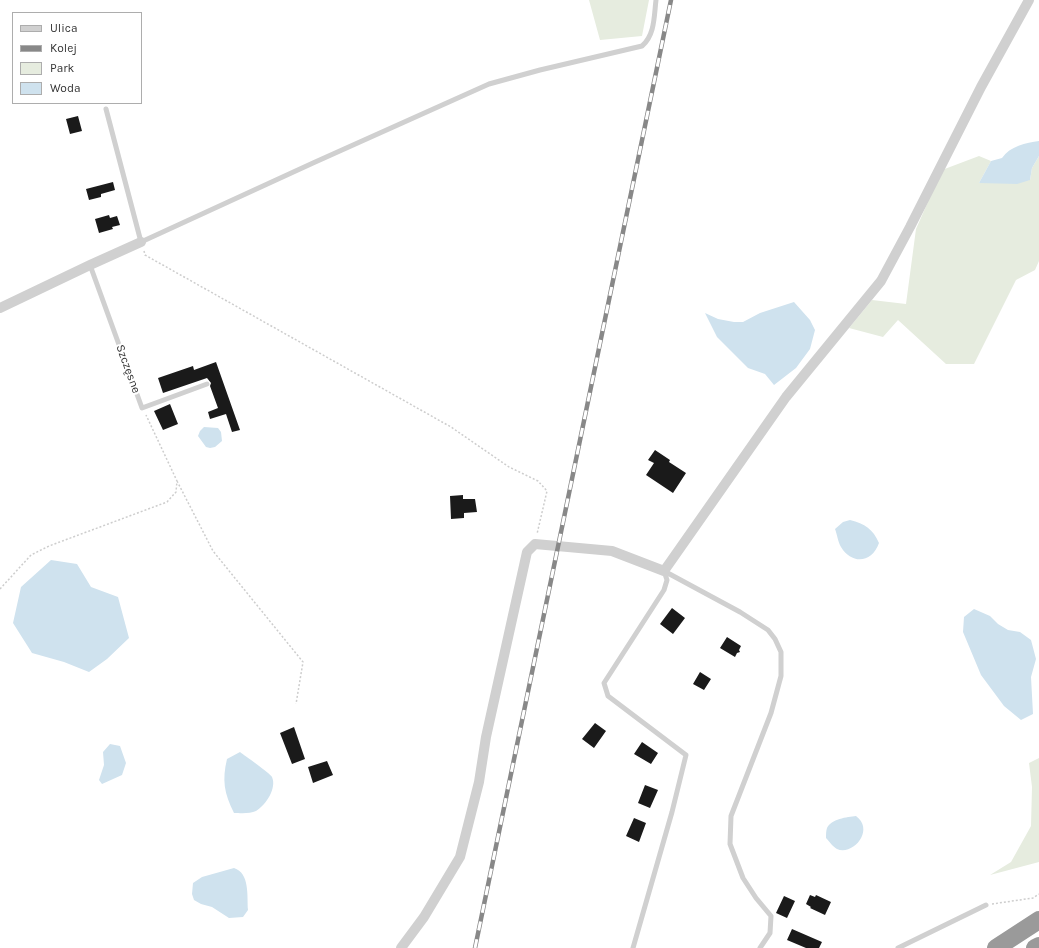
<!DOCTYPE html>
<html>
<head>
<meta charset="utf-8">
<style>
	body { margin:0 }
	#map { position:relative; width:1039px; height:948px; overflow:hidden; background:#fff; font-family:Karla,sans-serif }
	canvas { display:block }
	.legend { position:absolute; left:12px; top:12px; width:130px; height:92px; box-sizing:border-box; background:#fff; border:1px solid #adadad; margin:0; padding:5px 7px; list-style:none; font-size:12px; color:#333 }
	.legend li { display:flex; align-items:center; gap:8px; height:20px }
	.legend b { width:20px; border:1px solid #adadad }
</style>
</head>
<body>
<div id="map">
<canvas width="1039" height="948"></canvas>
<ul class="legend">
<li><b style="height:5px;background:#d0d0d0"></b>Ulica</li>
<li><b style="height:5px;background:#888"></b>Kolej</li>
<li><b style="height:11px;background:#e6ecdf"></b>Park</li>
<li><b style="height:11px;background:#cfe2ee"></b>Woda</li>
</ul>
</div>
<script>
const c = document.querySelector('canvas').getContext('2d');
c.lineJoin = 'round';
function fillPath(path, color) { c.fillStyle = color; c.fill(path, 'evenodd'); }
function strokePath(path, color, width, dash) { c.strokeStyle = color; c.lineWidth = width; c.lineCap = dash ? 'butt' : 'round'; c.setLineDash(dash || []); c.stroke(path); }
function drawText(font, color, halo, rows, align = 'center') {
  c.font = font + ' Karla,sans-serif'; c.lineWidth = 4; c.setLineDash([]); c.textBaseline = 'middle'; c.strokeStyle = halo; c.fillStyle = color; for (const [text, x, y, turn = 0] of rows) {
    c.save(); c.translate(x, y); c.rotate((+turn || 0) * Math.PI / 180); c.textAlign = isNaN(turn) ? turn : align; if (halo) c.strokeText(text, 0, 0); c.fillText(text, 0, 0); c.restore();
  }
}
const green = new Path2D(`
	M589 0H649L642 36 600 40Z
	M979 156 991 161 979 183 1030 180 1032 168 1039 156V261L1035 270 1016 280 974 364H946L898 320 883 337 849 328 872 300 906 304 916 229 942 170Z
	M1039 758V862L990 875 1011 862 1031 826 1032 787 1029 763Z`);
const water = new Path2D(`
	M1039 141V156L1032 168 1030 180 1017 184 979 183 991 161 1002 158C1010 146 1026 143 1039 141Z
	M794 302 810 320 815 330 810 349 796 368 774 385 765 374 748 368 717 337 705 313 718 319 734 322H743L760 313Z
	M204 427 218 428 221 432 222 441 215 447 210 448 206 447 198 436 200 431Z
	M850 520C865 524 873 529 879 543 872 563 852 565 841 547 838 542 837 534 835 529L843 522Z
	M51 560 77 564 91 587 118 597 129 638 107 659 89 672 64 662 32 653 13 623 21 587Z
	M974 609 990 616 998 624 1008 630 1020 632 1031 640 1036 659 1031 677 1033 714 1021 720 1004 706 981 675 963 632 964 617Z
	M110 744 120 746 126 763 122 775 102 784 99 780 104 765 103 752Z
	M240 752C245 756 270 773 272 777 277 788 266 805 256 811 250 814 240 813 234 813 224 793 222 780 227 759Z
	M856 816C875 830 853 856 837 849 833 847 829 841 826 838 826 834 826 831 827 828 831 819 847 817 856 816Z
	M234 868C250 873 247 896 248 910L243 917 229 918 212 907 201 904 194 900 192 894 193 883 202 877Z`);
const building = new Path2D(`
	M78 116 82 131 70 134 66 119Z
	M113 182 115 190 101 194V197L89 200 86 189Z
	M109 215 110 218 117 216 120 225 112 227 113 229 99 233 95 219Z
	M216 362 240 430 232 432 226 414 210 419 208 412 218 408 210 386 211 383 207 378 163 393 158 378 193 366 194 370Z
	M170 404 178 424 163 430 154 411Z
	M655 450 670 460 669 462 686 473 673 493 646 475 654 463 648 460Z
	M463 495V499H475L477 512 464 513V518L451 519 450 496Z
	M672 608 685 618 673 634 660 624Z
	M727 637 741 646 739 650 740 652 737 653 735 657 720 648Z
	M700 672 711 679 704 690 693 684Z
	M595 723 606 731 594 748 582 739Z
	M294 727 305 759 292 764 280 733Z
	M642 742 658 753 651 764 634 754Z
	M327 761 333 775 313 783 308 767Z
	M645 785 658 790 650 808 638 803Z
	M634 818 646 823 639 842 626 836Z
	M810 895 815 897 816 895 831 902 825 915 810 908 811 907 806 904Z
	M784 896 795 901 787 918 776 913Z
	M792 929 822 942 819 948H806L787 940Z`);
const path = new Path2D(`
	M144 251 145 255 451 427 509 467 538 481 547 491 537 534
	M177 481 213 551 303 662 296 704
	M0 589 31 555 49 546 167 502 176 492 177 481 146 415
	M992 904 1033 898 1039 894`);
const service = new Path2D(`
	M106 109 141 242 313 163 489 84 540 70 642 46C655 35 654 16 656 0
	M90 265 142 408 207 384
	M664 571 740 612 768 630 775 639 781 652V676L771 713 731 816 730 844 743 878 756 898 771 916 770 933 760 948
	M633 948 672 812 686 755 608 696 604 683 664 590 667 580 664 571
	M898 948 986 905`);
const minor = new Path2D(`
	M0 308 90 265 141 242
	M401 948 424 917 460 857 479 782 486 737 527 552 535 544 612 551 664 571 786 397 881 281 910 227 981 87 1029 0`);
const motorway = new Path2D(`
	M996 948 1039 920
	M1035 948 1039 946`);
const rail = new Path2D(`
	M475 948 671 0`);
const streetNames = [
	["Szczęsne",128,369,70]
];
fillPath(green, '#e6ecdf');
fillPath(water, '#cfe2ee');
fillPath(building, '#1a1a1a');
strokePath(path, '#cdcdcd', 1.5, [2, 2]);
strokePath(service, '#d0d0d0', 5);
strokePath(minor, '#d0d0d0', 10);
strokePath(motorway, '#9a9a9a', 18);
strokePath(rail, '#888', 4.5);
strokePath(rail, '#fff', 3, [9]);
drawText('12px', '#333', '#fff', streetNames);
</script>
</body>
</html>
